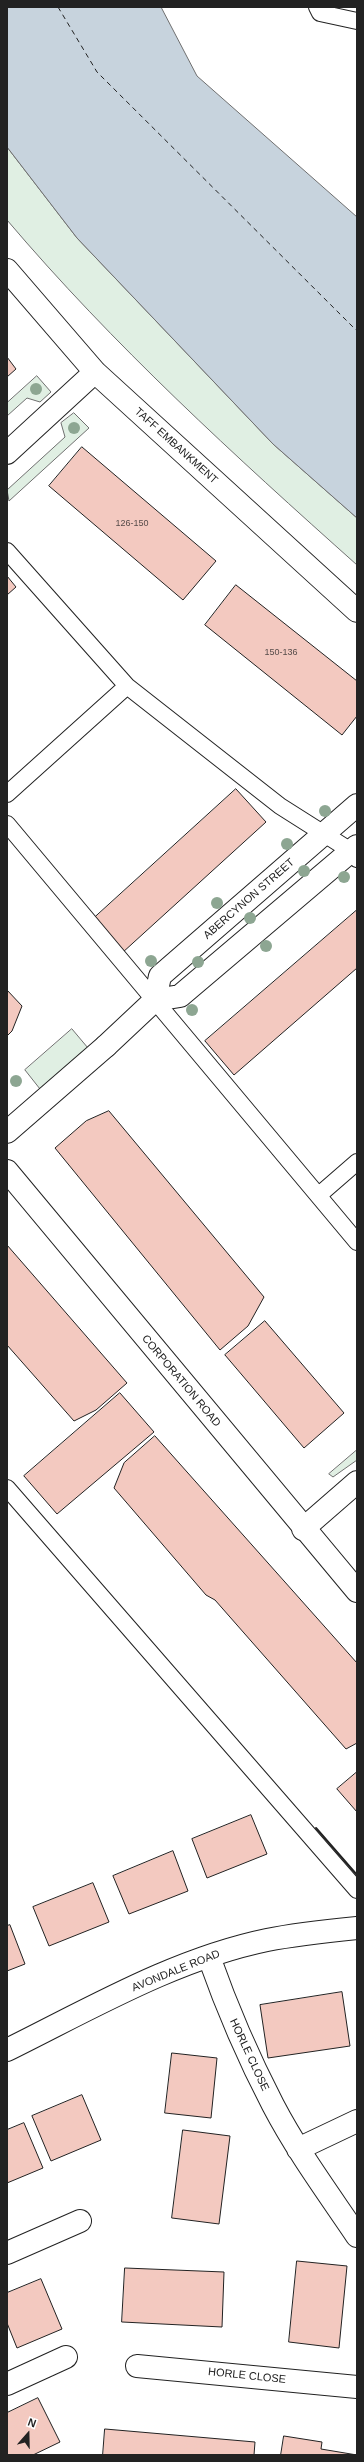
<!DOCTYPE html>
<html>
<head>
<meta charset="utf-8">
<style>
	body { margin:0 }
	#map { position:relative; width:364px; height:2462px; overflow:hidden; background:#fff; font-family:Helvetica,sans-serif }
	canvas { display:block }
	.frame { position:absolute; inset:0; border:8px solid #222; pointer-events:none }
	.north { position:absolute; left:8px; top:2414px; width:40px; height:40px; -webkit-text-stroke:3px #fff; paint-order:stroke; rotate:20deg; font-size:11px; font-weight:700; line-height:16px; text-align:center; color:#222 }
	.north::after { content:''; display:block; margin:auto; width:14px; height:18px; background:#222; clip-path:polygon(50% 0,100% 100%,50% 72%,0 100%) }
</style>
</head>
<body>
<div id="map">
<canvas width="364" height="2462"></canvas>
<div class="frame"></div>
<div class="north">N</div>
</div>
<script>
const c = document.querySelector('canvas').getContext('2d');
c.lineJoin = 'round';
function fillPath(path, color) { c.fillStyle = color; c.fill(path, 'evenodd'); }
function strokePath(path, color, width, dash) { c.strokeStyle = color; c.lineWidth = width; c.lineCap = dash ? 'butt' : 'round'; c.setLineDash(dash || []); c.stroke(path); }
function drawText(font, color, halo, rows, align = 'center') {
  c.font = font + ' Helvetica,sans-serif'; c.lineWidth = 3; c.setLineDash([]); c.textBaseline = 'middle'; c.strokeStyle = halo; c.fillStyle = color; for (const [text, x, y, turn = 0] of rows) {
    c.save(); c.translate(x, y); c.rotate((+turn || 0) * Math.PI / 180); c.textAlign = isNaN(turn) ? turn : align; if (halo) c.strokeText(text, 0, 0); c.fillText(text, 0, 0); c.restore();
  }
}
const green = new Path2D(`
	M7 147 77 238 273 444 357 518V565C235 456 113 345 7 220Z
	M37 376 51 392 40 402 27 398 7 416V403Z
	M74 413 89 428 9 501 7 490 65 437 61 423Z
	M72 1029 88 1048 40 1089 25 1070Z
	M357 1450V1460L333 1477 329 1474Z`);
const water = new Path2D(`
	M7 7H161L197 76 357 217V518L273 444 77 238 7 147Z`);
const ferry = new Path2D(`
	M58 7 97 72 357 331`);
const building = new Path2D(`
	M7 357 16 369 7 377Z
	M82 447 216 561 183 600 49 486Z
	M7 576 16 587 7 595Z
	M236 585 357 681V716L342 735 205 625Z
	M236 789 266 822 122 953 92 920Z
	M357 910V968L234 1075 205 1041Z
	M7 990 22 1006 12 1031 7 1036Z
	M109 1111 264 1297 248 1326 220 1350 55 1148 86 1121Z
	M7 1245 127 1383 96 1410 74 1421 7 1345Z
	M265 1321 344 1413 304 1448 225 1355Z
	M120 1393 154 1432 57 1514 24 1476Z
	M155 1436 357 1663V1743L346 1749 215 1600 206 1595 114 1488 124 1463Z
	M357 1772V1812L337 1789Z
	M251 1815 267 1854 207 1878 192 1839Z
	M173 1851 188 1891 129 1914 113 1876Z
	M93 1883 109 1922 49 1946 33 1907Z
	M10 1925 25 1964 7 1971V1926Z
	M342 1992 350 2046 268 2058 260 2005Z
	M172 2053 217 2058 211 2118 165 2113Z
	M82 2095 101 2140 51 2161 32 2116Z
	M24 2123 43 2168 7 2183V2130Z
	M183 2130 230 2136 219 2224 172 2218Z
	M297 2261 347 2266 339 2348 289 2342Z
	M125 2268 224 2272 222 2327 122 2322Z
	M41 2279 62 2329 17 2348 7 2323V2293Z
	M38 2398 60 2442 33 2455H7V2413Z
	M105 2429 255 2442 254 2455H103Z
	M284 2436 322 2442 321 2449 357 2455H281Z`);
const service = new Path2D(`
	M317 7 320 13 357 21
	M7 551 127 686 280 806 351 851 357 859
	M7 794 127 686
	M7 824 357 1242
	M319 1195 357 1162
	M7 1488 357 1890`);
const pedestrian = new Path2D(`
	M7 1132 106 1046`);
const minor = new Path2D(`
	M7 270 95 372 357 611
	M7 453 95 372
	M155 1000 160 976 357 805
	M106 1046 155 1000 180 996 357 846
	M303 1529 357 1482
	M209 1957C227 2008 248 2057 273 2105 297 2151 328 2193 357 2236
	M7 2050C90 2009 175 1959 267 1940 297 1934 327 1931 357 1928
	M298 2149 357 2121
	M7 2253 80 2221
	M137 2366 357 2387
	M7 2384 66 2357`);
const primary = new Path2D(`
	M7 1171 357 1591`);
const wall = new Path2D(`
	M316 1828 357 1875`);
const trees = [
	[36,389],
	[74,428],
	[325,811],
	[287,844],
	[304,871],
	[344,877],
	[217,903],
	[250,918],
	[266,946],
	[151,961],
	[198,962],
	[192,1010],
	[16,1081]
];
const numberNames = [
	["126-150",132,524],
	["150-136",281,653]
];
const streetNames = [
	["TAFF EMBANKMENT",176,446,42],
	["ABERCYNON STREET",249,899,-41],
	["CORPORATION ROAD",181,1381,50],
	["AVONDALE ROAD",176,1971,-22],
	["HORLE CLOSE",249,2055,65],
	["HORLE CLOSE",247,2376,6]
];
fillPath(green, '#e0efe3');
strokePath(green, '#6f6f6f', 1);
fillPath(water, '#c7d3dd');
strokePath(water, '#6f6f6f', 1);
strokePath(ferry, '#222', 1, [5, 4]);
fillPath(building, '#f3c9c0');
strokePath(building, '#222', 1);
strokePath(service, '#222', 18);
strokePath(pedestrian, '#222', 24);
strokePath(minor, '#222', 24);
strokePath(primary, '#222', 24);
strokePath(service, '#fff', 16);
strokePath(pedestrian, '#fff', 22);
strokePath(minor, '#fff', 22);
strokePath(primary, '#fff', 22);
strokePath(wall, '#222', 2);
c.fillStyle = '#8da692';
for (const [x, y] of trees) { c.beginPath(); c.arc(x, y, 6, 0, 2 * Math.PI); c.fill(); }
drawText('9px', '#564c4a', null, numberNames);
drawText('11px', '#222', '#fff', streetNames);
</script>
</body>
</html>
